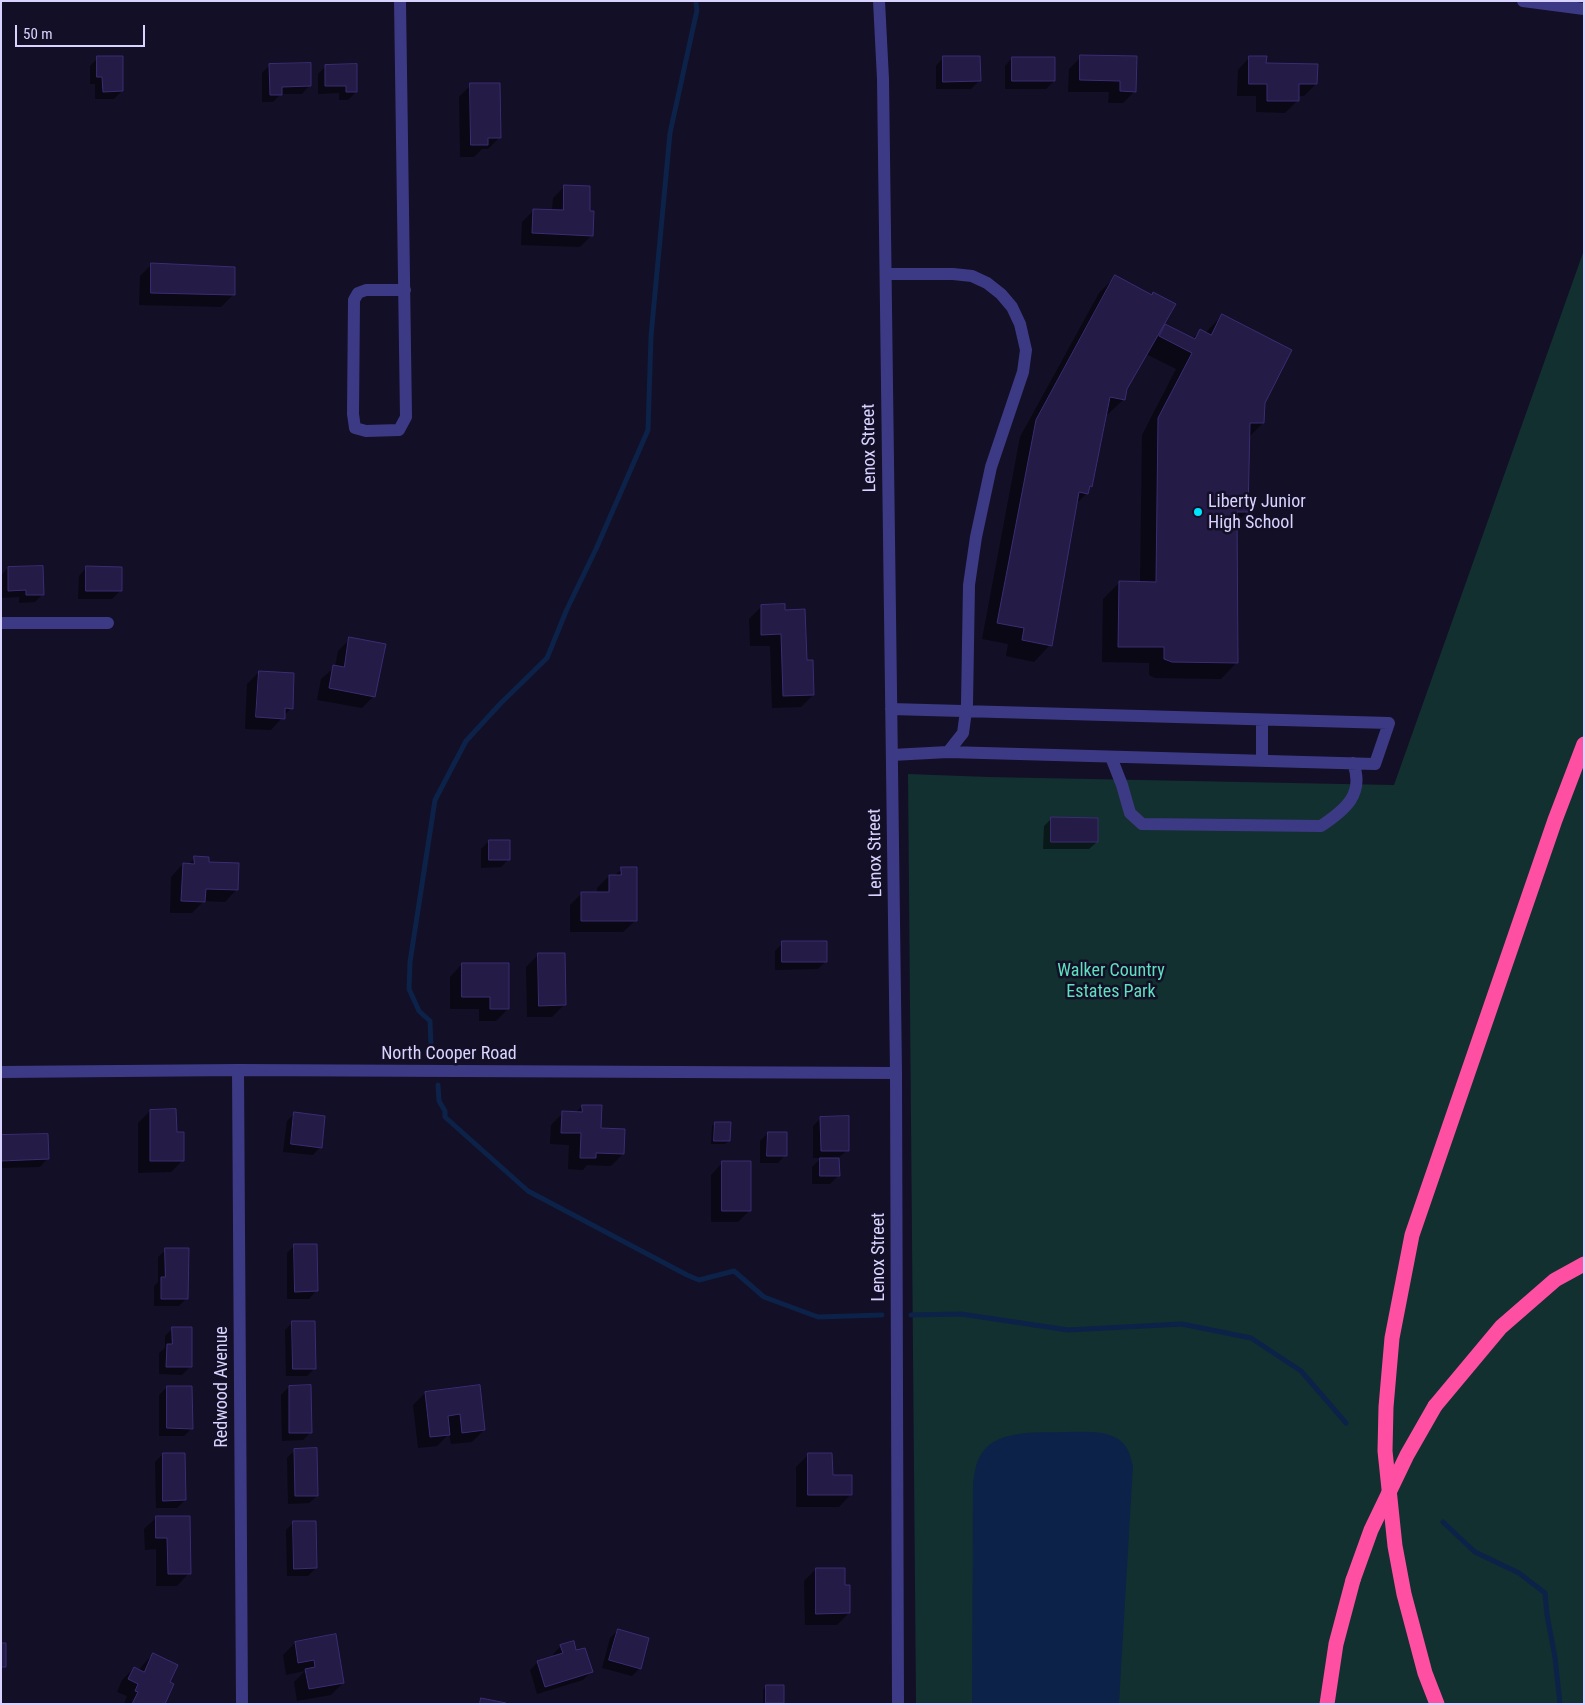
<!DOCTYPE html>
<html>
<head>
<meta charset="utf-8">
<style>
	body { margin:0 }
	#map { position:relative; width:1585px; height:1705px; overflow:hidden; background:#130f26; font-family:"Roboto Condensed",sans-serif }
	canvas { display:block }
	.frame { position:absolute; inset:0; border:2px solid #d9d4ff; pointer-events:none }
	.scale { position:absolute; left:15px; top:25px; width:130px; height:22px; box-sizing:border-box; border:2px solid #d9d4ff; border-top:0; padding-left:6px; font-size:15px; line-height:18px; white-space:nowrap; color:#d9d4ff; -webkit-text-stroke:4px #130f26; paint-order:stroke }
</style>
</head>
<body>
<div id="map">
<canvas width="1585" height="1705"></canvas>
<div class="frame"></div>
<div class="scale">50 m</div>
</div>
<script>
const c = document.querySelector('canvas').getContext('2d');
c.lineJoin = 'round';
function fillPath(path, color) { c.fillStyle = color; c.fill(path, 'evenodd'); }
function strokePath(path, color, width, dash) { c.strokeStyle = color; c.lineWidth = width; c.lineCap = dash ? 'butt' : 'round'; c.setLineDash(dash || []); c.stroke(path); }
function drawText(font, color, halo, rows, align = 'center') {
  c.font = font + ' "Roboto Condensed",sans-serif'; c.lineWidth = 5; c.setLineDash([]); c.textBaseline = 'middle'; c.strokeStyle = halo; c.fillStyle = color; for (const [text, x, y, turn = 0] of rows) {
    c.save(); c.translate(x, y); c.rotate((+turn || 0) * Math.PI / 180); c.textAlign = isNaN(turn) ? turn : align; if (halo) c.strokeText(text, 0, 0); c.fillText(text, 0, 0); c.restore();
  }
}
const green = new Path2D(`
	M1584 250V1704H916L908 774 989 777 1394 785Z`);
const water = new Path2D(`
	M1065 1432C1084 1432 1115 1429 1126 1447 1130 1452 1131 1460 1133 1466L1119 1704H972L973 1483C974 1476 975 1467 978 1460 991 1428 1037 1433 1065 1432Z`);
const shadow = new Path2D(`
	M1081 57H1136L1135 91 1123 103H1108L1109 92H1068L1069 69Z
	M1250 57 1265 64 1316 84 1304 96H1298L1297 101 1285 113 1256 112V96H1237L1238 70Z
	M98 58 122 91 114 99H95V84H90V66Z
	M943 58 979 81 971 89H936V66Z
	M1012 58 1054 81 1046 89H1005V66Z
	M270 65 309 86 302 94H281L273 102H262V73Z
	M326 66 356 92 348 100H339V93L318 94V74Z
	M471 85 500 137 488 149H482L474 157H460L459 97Z
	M565 186 588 212 592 235 580 247 521 245 522 222 534 210 552 211 553 198Z
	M152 264 233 295 221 307 139 305 140 276Z
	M1115 277 1163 324 1192 339 1200 331 1205 333 1222 316 1264 403 1263 423 1248 438 1247 512 1236 523 1237 662 1221 679 1155 678 1149 675V663L1102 662 1103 599 1119 583H1140L1142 435 1176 369 1146 354 1126 389 1124 399 1107 415H1105L1091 487 1087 493 1075 505 1050 645 1034 662 1006 656 1008 644 982 639 1020 437 1099 293Z
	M8 568 43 594 35 602 19 603V597L1 598V575Z
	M86 568 120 591 112 599H78L79 576Z
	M761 607 784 611 805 661 813 695 801 707 772 708 770 646H750L749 619Z
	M350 639 374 696 362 708 317 700 321 679 335 667 338 651Z
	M259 672 291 708 271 730 245 729 247 684Z
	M1051 819 1097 842 1089 849H1043L1044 826Z
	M489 841 509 859 501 867 481 868V849Z
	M195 858 208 864 237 889 225 902 204 901 192 913H170L171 877 183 864 188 865Z
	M622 869 636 920 623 932H570V905L582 893H597V888L609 876H614Z
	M783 943 826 961 818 969 775 970V951Z
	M539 954 564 1005 552 1017H527L526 967Z
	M462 964 508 1009 496 1021H479V1009H450V977Z
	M582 1106 600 1129 623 1154 611 1166 587 1165 583 1170 568 1169 569 1145 550 1144 551 1125 563 1113H575Z
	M150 1111 175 1133 183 1160 171 1172 138 1173V1123Z
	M295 1113 320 1147 313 1155 283 1152 287 1121Z
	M821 1118 848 1150 838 1158V1176L830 1184H812V1167L821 1158H813V1126Z
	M716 1123 729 1141 725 1144H711L712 1126Z
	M768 1133 785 1155 778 1163H760V1141Z
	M1 1136 47 1159 40 1167 1 1168Z
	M723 1162 750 1210 738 1222H711V1175Z
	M295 1245 316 1291 309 1299H287V1253Z
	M166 1250 187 1298 179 1306H154V1286L158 1282V1257Z
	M293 1322 315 1368 307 1376H286L285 1330Z
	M173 1328 190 1367 182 1375 159 1374V1353L165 1348V1336Z
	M479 1386 484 1430 472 1442 451 1444 449 1434 437 1446 418 1448 413 1405 425 1393Z
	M167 1387 192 1428 184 1436H159V1395Z
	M289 1387 311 1432 303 1440 282 1441 281 1395Z
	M295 1450 317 1496 309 1503 288 1504 287 1458Z
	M163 1454 185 1500 177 1508H156L155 1462Z
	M808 1455 851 1494 839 1507H796V1467Z
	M157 1517 189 1573 177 1586H156V1549L145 1550 144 1529Z
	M294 1522 316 1568 308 1576H287L286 1530Z
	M816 1569 844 1587 849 1613 837 1625H805L804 1581Z
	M618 1630 640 1668 632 1676 602 1668 610 1638Z
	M295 1643 343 1683 331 1695 297 1701 294 1682 305 1671 286 1675 283 1655Z
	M561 1646 576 1652 591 1672 583 1680 537 1694 530 1670 538 1662 554 1657 553 1654Z
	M153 1654 169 1683 164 1704H124L127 1696 117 1692 122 1680 134 1668 139 1671 141 1667Z
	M766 1686 783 1703 782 1704H763V1690Z`);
const stream = new Path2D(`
	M435 1056 431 1046 430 1021 419 1011 409 989 410 962 435 800 466 741 500 704 547 658 567 609 596 549 648 430 651 336 670 133 697 10 696 3
	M438 1085 439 1101 445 1111V1117L528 1191 687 1275 699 1280 734 1271 764 1297 818 1317 882 1315
	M911 1315 961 1314 1068 1330 1182 1324 1251 1338 1301 1371 1346 1423
	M1443 1522 1475 1552 1519 1573 1545 1593 1547 1615 1555 1657 1560 1704`);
const building = new Path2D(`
	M1080 55 1137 56 1136 92 1120 91V81L1080 80Z
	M97 56H123V91L103 92 102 77H97Z
	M943 56H980L981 81 943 82Z
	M1249 56H1267L1266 63 1318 64 1317 84H1299V101H1267V84H1249Z
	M1012 57H1055V81H1012Z
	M311 63V86L282 87V95H270L269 64Z
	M357 64V92H346V86H325V65Z
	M470 83H500L501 138H488V145H471Z
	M564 185 590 186V211H594L593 236 532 233 533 209 563 210Z
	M151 263 235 267V295L151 293Z
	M1115 275 1152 295 1153 292 1176 304 1127 389 1125 400 1110 397 1092 487 1090 486 1088 494 1079 492 1052 646 1022 640 1024 628 997 623 1036 420Z
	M1222 314 1292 350 1265 403 1264 423H1250L1248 512H1237L1238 663 1172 662 1164 659V647H1118L1119 581 1156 582 1158 418 1192 353 1159 336 1165 324 1195 339 1200 329 1211 335Z
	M43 566 44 595H26V590L8 591V567Z
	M86 566 122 567V591H86Z
	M785 604V610L805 609 807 660H813L814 695 783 696 781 634 761 635V605Z
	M349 637 386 644 375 697 329 688 333 665 344 667Z
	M259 671 294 673 293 709 285 708V719L256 717Z
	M1051 817 1098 818V842H1051Z
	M489 840H510V860H489Z
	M194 856 209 857V862L239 863 238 890 206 889 205 902 181 901 183 863 194 864Z
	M621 867H637V921H581V892H609V875H621Z
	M782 941H827V962H782Z
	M538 953H565L566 1005 539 1006Z
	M462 963H509V1009H490V997H462Z
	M582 1105H602L601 1128 625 1129 624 1154 596 1153V1158H580L581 1133H561L562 1111 582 1112Z
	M176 1109 177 1132H184V1161H150V1110Z
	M294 1112 325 1116 322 1148 291 1144Z
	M849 1116V1151H821L820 1117Z
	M715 1122H731L730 1141H714Z
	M768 1132H787V1156H767Z
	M48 1134 49 1159 1 1161V1135Z
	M820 1158H839L840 1176H820Z
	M722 1161H751V1211H722Z
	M294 1244H317L318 1291 295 1292Z
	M165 1248H189L188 1299H161V1277H165Z
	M292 1321H315L316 1369H293Z
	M172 1327H192V1367H166L167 1344H172Z
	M311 1385 312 1433H289V1386Z
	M480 1385 485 1430 462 1433 460 1414 448 1416 450 1435 430 1437 425 1392Z
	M167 1386H192L193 1429 167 1428Z
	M317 1448 318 1496H295L294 1449Z
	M163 1453H185L186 1500 163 1501Z
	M808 1453H832L833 1475H852V1495H808Z
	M156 1516H190L191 1574H168L167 1538H156Z
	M293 1521H316L317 1568 294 1569Z
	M816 1568H845V1585H850V1613L816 1614Z
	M618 1629 649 1638 641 1669 609 1660Z
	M336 1634 344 1683 309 1689 305 1669 315 1667 314 1660 298 1663 295 1642Z
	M574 1641 576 1650 585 1648 593 1672 545 1687 537 1661 563 1653 560 1645Z
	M1 1643H6V1667H1Z
	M153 1653 178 1665 170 1682 174 1684 165 1704H132L138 1692 135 1691 138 1684 128 1679 134 1667 144 1672Z
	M766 1685H784V1703H766Z
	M481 1698 506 1703V1704H480Z`);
const minor = new Path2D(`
	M400 1 406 417 399 430 366 431 355 428 353 414 354 300 358 293 366 290H405
	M879 1 883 79 896 1073 898 1704
	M1523 1 1584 9
	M886 274H953L972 276 987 283 1001 294 1012 307 1020 324 1026 350 1023 372 991 467 976 537 969 585 967 704 963 733 948 752 892 755
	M1 623H108
	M891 709 1389 723 1375 764 948 752
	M1111 757 1122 785 1130 813 1142 824 1321 826C1345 810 1365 794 1353 763
	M1262 761V720
	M238 1070 242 1704
	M1 1072 238 1070 896 1073`);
const highway = new Path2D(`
	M1435 1406 1501 1327 1555 1280 1584 1264
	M1327 1704 1336 1644 1353 1580
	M1437 1704 1425 1673 1404 1594 1395 1546 1385 1451 1386 1407 1392 1338 1412 1235 1555 820 1584 744`);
const highwayBridge = new Path2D(`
	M1353 1580 1371 1530 1407 1455 1435 1406`);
const markers = [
	[1198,512,5,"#00e5ff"]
];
const streetNames = [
	["Lenox Street",870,448,-91],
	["Lenox Street",876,853,-91],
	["North Cooper Road",449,1054],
	["Lenox Street",879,1257,-90],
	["Redwood Avenue",222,1387,-90]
];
const poiNames = [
	["Liberty Junior",1208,502],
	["High School",1208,523]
];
const parkNames = [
	["Walker Country",1111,971],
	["Estates Park",1111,992]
];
fillPath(green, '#12302f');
fillPath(water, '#0c2248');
fillPath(shadow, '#0007');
strokePath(stream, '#0c2248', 5);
fillPath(building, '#241b47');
strokePath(building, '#3b2d73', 1);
strokePath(minor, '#3d3a85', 12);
strokePath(highway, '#ff4fa3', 15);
strokePath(highwayBridge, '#ff4fa3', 15);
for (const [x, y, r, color] of markers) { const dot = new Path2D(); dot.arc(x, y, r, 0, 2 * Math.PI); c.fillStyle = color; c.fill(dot); strokePath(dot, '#130f26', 2); }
drawText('18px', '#d9d4ff', '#130f26', streetNames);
drawText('18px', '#d9d4ff', '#130f26', poiNames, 'left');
drawText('18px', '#5fe0c0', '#130f26', parkNames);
</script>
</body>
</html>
